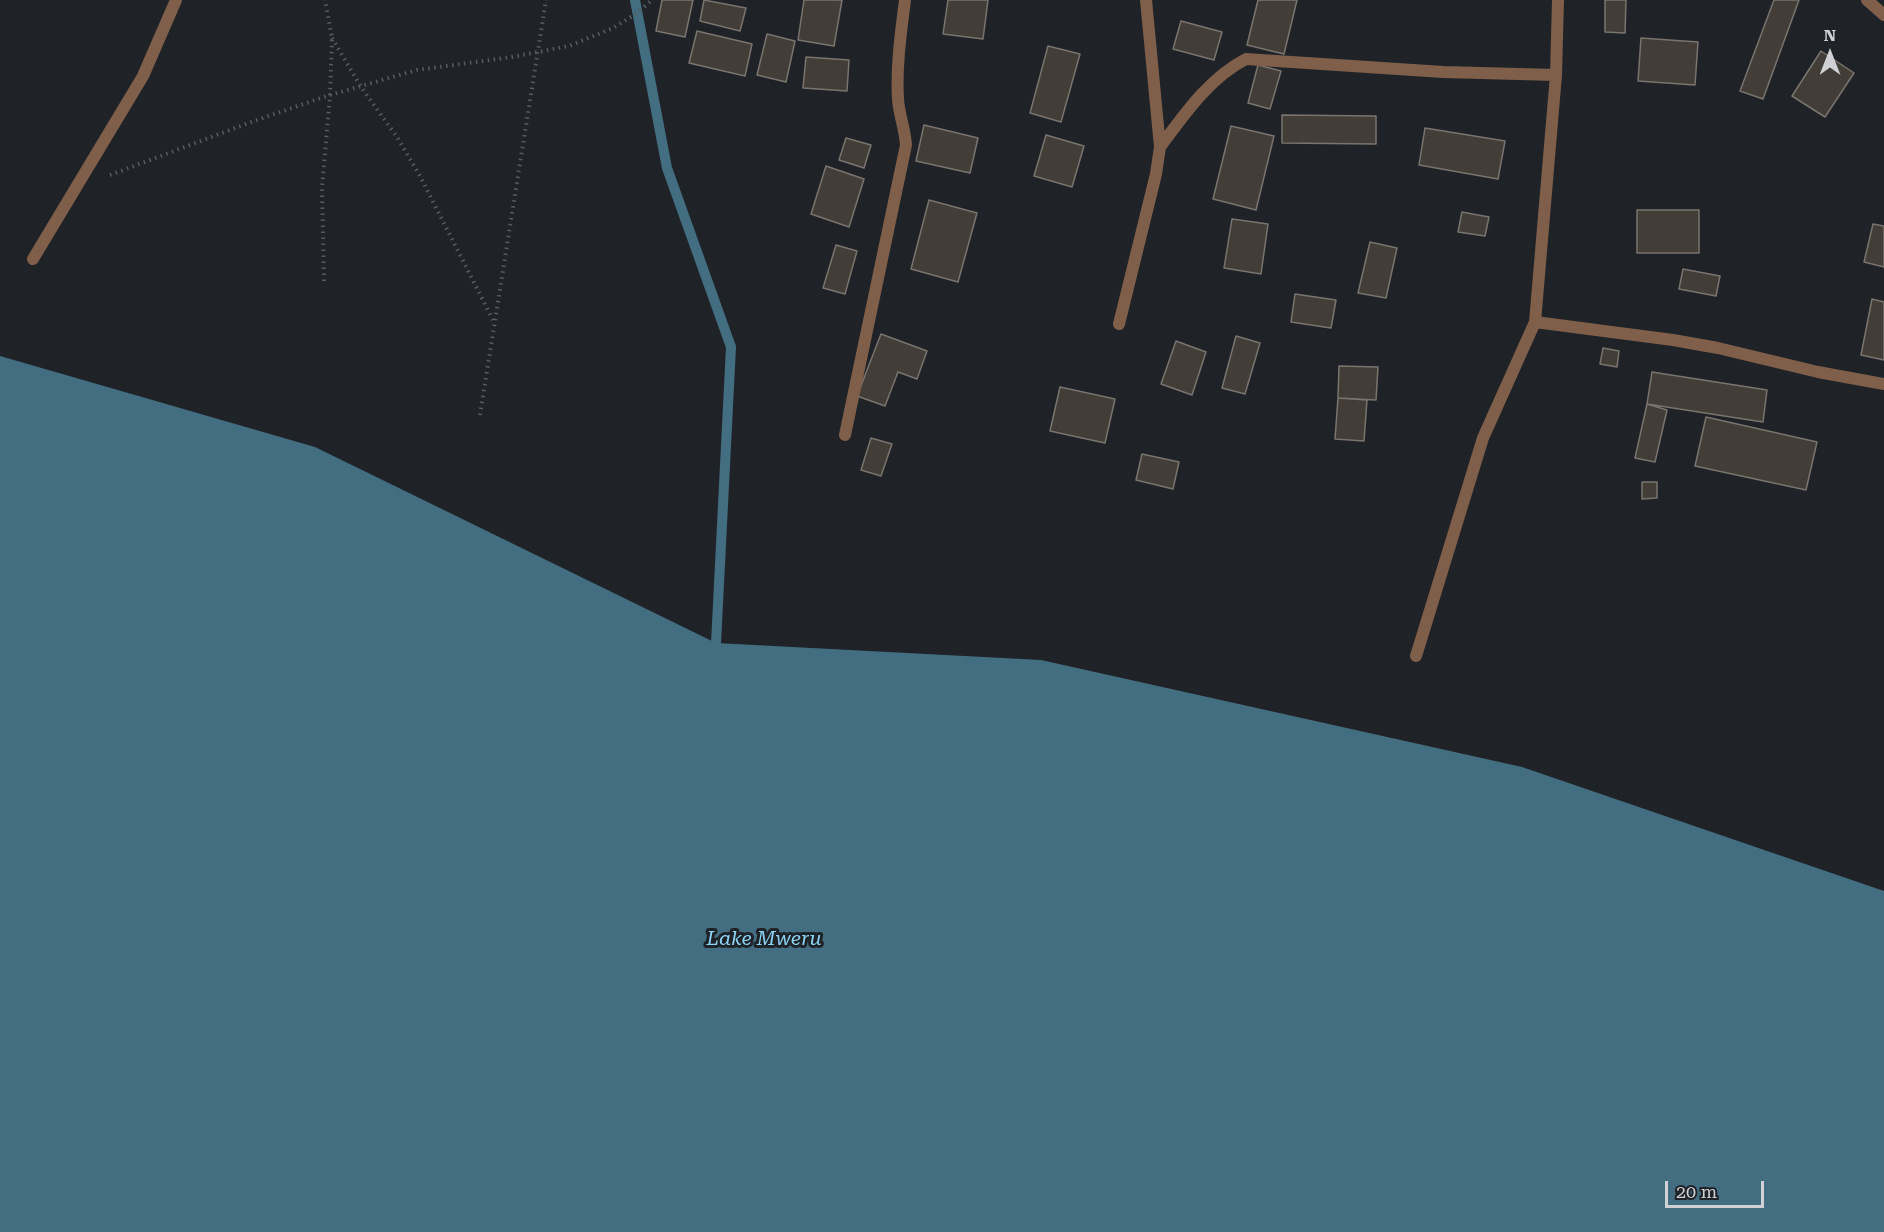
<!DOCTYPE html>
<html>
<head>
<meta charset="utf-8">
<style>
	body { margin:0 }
	#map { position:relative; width:1884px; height:1232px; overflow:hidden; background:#1f2328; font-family:"Roboto Serif",serif }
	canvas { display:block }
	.north { position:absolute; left:1800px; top:24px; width:60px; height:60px; -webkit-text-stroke:4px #1f2328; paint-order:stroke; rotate:0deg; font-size:16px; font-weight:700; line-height:24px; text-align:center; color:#cfd1d5 }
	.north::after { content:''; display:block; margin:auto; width:21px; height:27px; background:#cfd1d5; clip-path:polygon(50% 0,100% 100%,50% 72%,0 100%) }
	.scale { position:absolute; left:1665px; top:1181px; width:99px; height:27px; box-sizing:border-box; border:3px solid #cfd1d5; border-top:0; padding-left:8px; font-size:18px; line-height:21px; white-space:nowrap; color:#cfd1d5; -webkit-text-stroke:4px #1f2328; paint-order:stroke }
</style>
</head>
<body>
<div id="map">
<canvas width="1884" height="1232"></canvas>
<div class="north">N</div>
<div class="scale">20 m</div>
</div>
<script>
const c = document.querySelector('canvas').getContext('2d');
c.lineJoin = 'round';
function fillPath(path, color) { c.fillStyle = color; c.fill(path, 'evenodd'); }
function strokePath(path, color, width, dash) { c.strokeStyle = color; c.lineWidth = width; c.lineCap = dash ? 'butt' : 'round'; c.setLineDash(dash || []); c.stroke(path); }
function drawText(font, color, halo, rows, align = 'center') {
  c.font = font + ' "Roboto Serif",serif'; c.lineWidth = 6; c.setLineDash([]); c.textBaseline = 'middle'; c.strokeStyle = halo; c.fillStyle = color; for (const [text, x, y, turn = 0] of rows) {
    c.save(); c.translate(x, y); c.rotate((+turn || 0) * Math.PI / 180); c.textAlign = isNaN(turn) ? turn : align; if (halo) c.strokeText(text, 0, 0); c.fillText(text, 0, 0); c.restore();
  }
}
const water = new Path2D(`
	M0 356 315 447 716 643 1041 660 1522 767 1884 891V1232H0Z`);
const stream = new Path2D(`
	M635 0 667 168 731 347 716 643`);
const building = new Path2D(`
	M662 0H693L685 37 656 31Z
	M704 0 746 8 740 31 700 21Z
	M804 0H842L834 46 798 40Z
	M948 0H988L983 39 943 34Z
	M1258 0H1297L1284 54 1247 45Z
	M1605 0H1626L1625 33 1605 32Z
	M1774 0H1799L1763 99 1740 91Z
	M1181 21 1222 32 1214 60 1173 49Z
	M697 31 752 44 745 76 689 63Z
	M767 34 795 41 786 82 757 75Z
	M1641 38 1698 42 1695 85 1638 81Z
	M1048 46 1080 54 1061 122 1030 113Z
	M1821 51 1854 73 1825 117 1792 96Z
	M806 57 849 60 847 91 803 88Z
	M1258 65 1281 71 1270 109 1248 103Z
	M1282 115 1376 116V144L1282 143Z
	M924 125 978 138 970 173 916 161Z
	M1231 126 1274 136 1256 210 1213 199Z
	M1425 128 1505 141 1498 179 1419 165Z
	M1046 135 1084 146 1072 187 1034 176Z
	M846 138 871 145 864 168 839 160Z
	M826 166 864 179 849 227 811 214Z
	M929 200 977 213 958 282 911 269Z
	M1637 210H1699V253H1637Z
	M1462 212 1489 217 1485 236 1458 232Z
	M1232 219 1268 224 1261 274 1224 268Z
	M1873 224 1884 226V267L1864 262Z
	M1370 242 1397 248 1386 298 1358 293Z
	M836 245 857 251 845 294 823 288Z
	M1683 269 1720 276 1716 296 1679 289Z
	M1295 294 1336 300 1331 328 1291 322Z
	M1872 299 1884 302V360L1861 355Z
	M881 334 927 351 917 379 898 372 885 406 857 396Z
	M1236 336 1260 343 1245 394 1222 388Z
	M1176 341 1206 352 1192 395 1161 384Z
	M1603 348 1619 351 1617 367 1600 364Z
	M1339 366 1378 367 1376 400 1338 398Z
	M1652 372 1767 390 1763 422 1647 404Z
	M1060 387 1115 399 1105 443 1050 431Z
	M1338 398 1367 400 1364 441 1335 439Z
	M1647 404 1667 410 1655 462 1635 458Z
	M1706 417 1817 442 1806 490 1695 466Z
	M871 438 892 444 881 476 861 470Z
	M1142 454 1179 462 1173 489 1136 480Z
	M1642 482H1657V498L1642 499Z`);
const path = new Path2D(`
	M332 38 361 87 397 137 420 176 493 320
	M110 175 254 121 330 95 417 70 512 57 569 46 613 28 637 13 652 0
	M324 281 322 188 330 95 332 38 325 0
	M480 415 546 0`);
const minor = new Path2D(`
	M1867 0 1884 15
	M1160 147C1184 115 1209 78 1246 59L1443 72 1556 75
	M33 259 143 76 176 0
	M1535 322 1673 340 1718 348 1818 372 1884 384
	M1119 324 1156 174 1160 147 1146 0
	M845 435 906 145C905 129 899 115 898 99 896 66 901 32 905 0
	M1416 656 1483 438 1535 322 1556 75 1558 0`);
const waterNames = [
	["Lake Mweru",764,939]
];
fillPath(water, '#436e81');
strokePath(stream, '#436e81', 10);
fillPath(building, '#423d37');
strokePath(building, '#7a746e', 1.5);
strokePath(path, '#585b60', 4, [1.5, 4.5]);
strokePath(minor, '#7f5f4a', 12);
drawText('italic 20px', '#8cd5f6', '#1f2328', waterNames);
</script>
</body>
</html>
